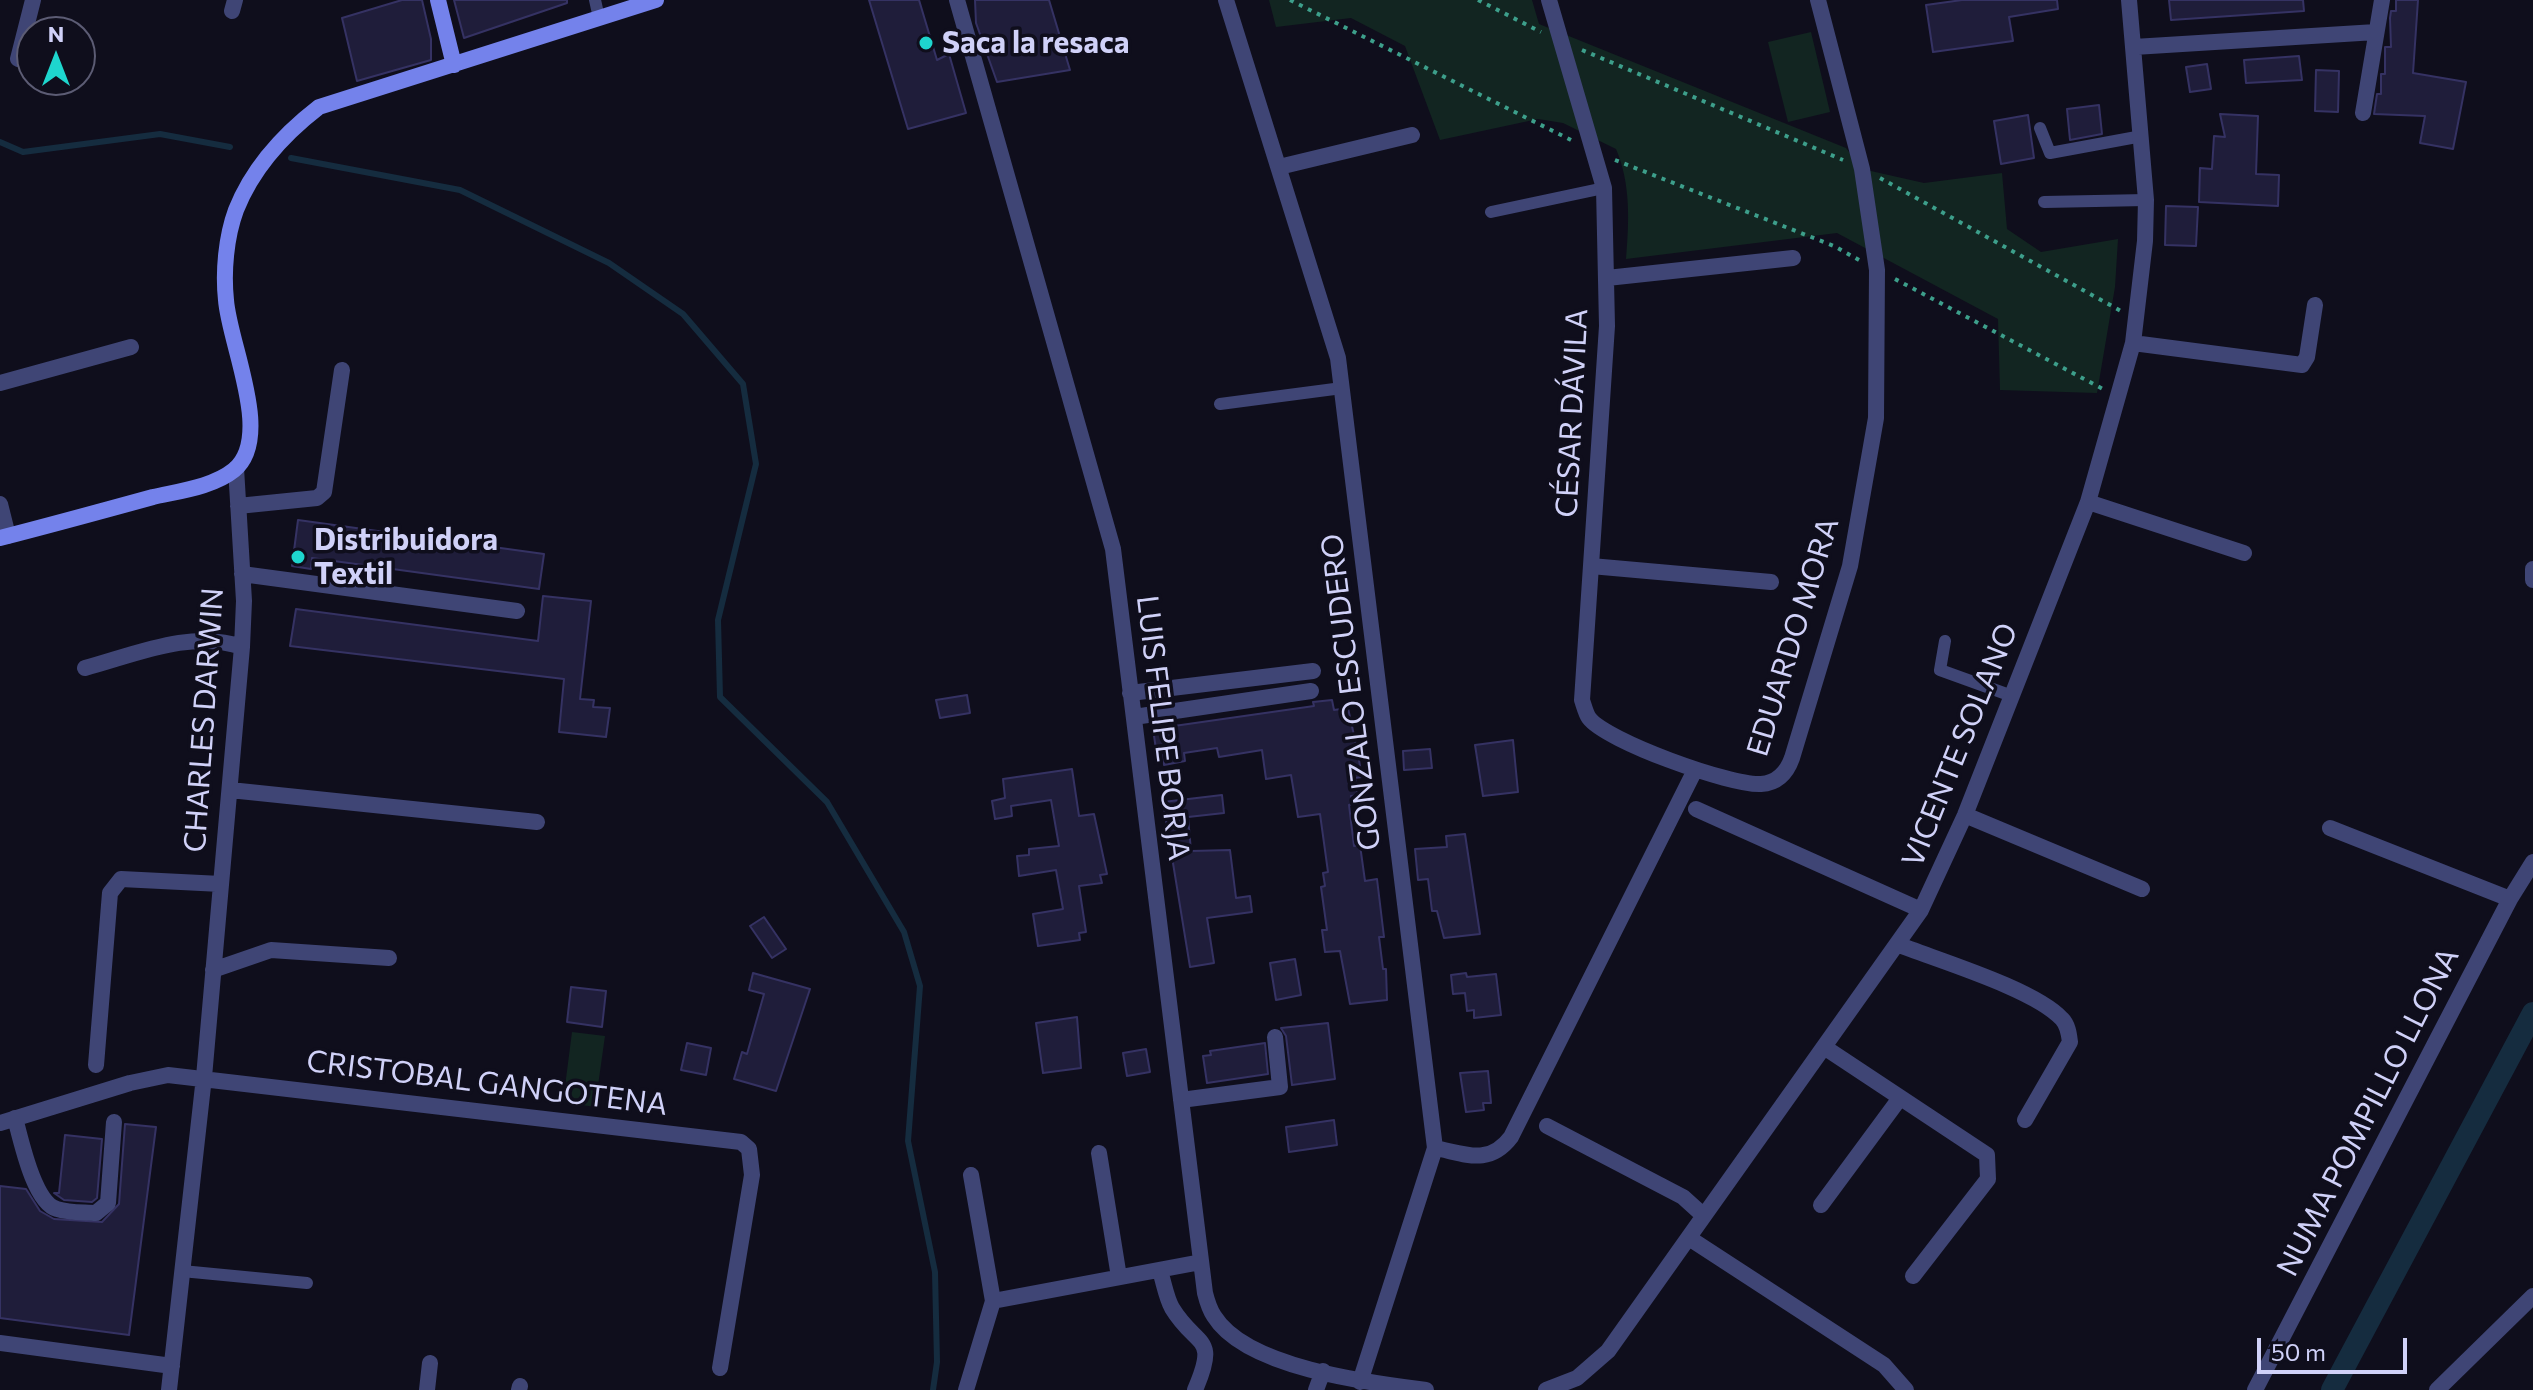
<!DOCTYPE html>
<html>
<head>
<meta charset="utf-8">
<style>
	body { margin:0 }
	#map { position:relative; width:2533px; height:1390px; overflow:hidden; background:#0f0e1c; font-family:Commissioner,sans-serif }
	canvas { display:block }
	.north { position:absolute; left:16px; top:16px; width:80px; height:80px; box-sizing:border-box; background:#0f0e1c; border:2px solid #5c5c74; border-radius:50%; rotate:0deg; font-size:22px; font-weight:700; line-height:32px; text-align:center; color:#d0d1f8 }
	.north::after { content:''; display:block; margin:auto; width:28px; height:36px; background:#1ed6ce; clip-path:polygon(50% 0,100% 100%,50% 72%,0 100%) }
	.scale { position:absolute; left:2257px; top:1338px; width:150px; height:36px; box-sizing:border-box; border:4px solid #d0d1f8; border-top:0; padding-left:10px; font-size:24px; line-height:28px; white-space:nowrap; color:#d0d1f8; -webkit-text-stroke:6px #0f0e1c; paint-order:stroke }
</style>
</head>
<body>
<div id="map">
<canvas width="2533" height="1390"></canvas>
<div class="north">N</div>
<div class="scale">50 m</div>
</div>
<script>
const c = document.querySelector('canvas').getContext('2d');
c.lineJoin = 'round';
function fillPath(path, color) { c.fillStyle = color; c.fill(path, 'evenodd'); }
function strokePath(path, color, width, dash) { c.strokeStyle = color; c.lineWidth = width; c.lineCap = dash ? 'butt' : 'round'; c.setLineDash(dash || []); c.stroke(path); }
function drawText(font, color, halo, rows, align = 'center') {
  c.font = font + ' Commissioner,sans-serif'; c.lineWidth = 7; c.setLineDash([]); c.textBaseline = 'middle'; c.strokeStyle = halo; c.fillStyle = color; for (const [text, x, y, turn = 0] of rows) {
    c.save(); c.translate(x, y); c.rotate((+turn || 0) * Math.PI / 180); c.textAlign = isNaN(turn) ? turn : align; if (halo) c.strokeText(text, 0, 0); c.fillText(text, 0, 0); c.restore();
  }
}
const green = new Path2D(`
	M1269 0H1532L1539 24 1846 148 1862 169 1924 183 2002 173 2007 229 2041 252 2118 239 2115 287 2097 393 2000 390 1998 319 1837 233 1626 259C1629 222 1631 184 1616 149L1563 123 1538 119 1440 140 1405 46 1351 18 1276 27Z
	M1811 32 1830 112 1788 122 1768 42Z
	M572 1032 605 1036 595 1107 563 1102Z`);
const stream = new Path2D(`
	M0 142 23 152 160 134 230 147
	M291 158 460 190 609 263 683 314 743 384 756 464 718 620 720 697 827 802 904 932 920 986 908 1141 935 1272 937 1362 933 1390`);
const canal = new Path2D(`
	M2332 1390 2533 1013`);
const building = new Path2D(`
	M402 0H422L431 39V60L357 81 342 18Z
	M454 0H567V3L464 38Z
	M869 0H919L937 60 949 54 966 113 908 129Z
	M975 0H1049L1070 70 997 82 976 23Z
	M1962 0H2057L2058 9 2009 17 2013 41 1933 52 1926 5Z
	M2169 0H2303L2304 11 2171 20Z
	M2396 0H2418L2413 73 2466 82 2453 149 2420 143 2425 116 2374 114 2377 94H2381V74H2385V47H2391L2390 18 2391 11H2396Z
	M2299 56 2302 80 2246 83 2244 60Z
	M2207 64 2211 89 2190 92 2186 67Z
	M2316 70 2339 71 2338 112 2315 111Z
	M2099 105 2102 134 2070 140 2067 109Z
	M2220 114 2258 116 2256 174 2279 175 2278 206 2199 202 2200 168 2212 169 2214 136 2225 137Z
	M2028 115 2034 158 2001 164 1994 121Z
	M2166 206 2198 207 2196 246 2165 245Z
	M298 520 544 554 539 589 312 558 311 569 292 566Z
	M543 596 591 601 580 699 594 700 593 707 610 708 606 737 559 732 564 679 290 646 296 609 538 641Z
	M967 695 970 713 940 718 936 700Z
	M1332 700 1334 710 1348 708 1357 749 1362 777 1355 778 1358 795 1351 796 1352 804 1349 805 1354 846 1360 845 1365 881 1377 879 1384 937H1379L1383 969H1386L1387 1000 1350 1004 1340 951 1325 952 1322 930H1327L1321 887 1325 886 1323 873 1328 872 1320 814 1298 817 1291 775 1266 779 1262 750 1219 757 1217 748 1184 753 1185 761 1164 765 1163 755 1157 756 1153 729 1314 706 1313 702Z
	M1513 740 1518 792 1483 796 1475 745Z
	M1430 749 1432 768 1404 770 1403 751Z
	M1072 769 1079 816 1094 814 1107 874 1100 875 1102 883 1079 886 1086 932 1079 933 1080 940 1038 946 1033 914 1063 909 1056 870 1019 876 1017 856 1029 855V849L1059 846 1051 800 1011 806 1012 816 995 819 992 801 1005 798 1003 779Z
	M1222 795 1224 813 1188 817 1191 851 1230 850 1236 898 1250 896 1252 912 1207 918 1214 963 1190 967 1163 802Z
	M1465 834 1480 934 1444 938 1437 911H1432L1428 879 1418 880 1415 849 1447 847 1446 836Z
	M764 917 786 949 772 958 750 926Z
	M1295 959 1301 995 1276 1000 1270 963Z
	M753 973 810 989 776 1091 734 1079 742 1052 747 1054 764 994 749 990Z
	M1466 973 1467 977 1496 974 1501 1015 1474 1018V1010L1467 1011 1465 993 1453 994 1451 975Z
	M571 987 606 991 602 1027 567 1022Z
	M1077 1017 1081 1068 1043 1073 1036 1023Z
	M1328 1023 1335 1079 1292 1085 1286 1036 1281 1028Z
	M687 1043 711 1048 706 1075 681 1070Z
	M1265 1043 1268 1074 1207 1083 1203 1056 1211 1055 1210 1051Z
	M1146 1049 1150 1072 1127 1076 1123 1053Z
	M1488 1071 1491 1103H1483L1484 1110 1466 1112 1460 1073Z
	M1334 1120 1337 1145 1289 1152 1286 1127Z
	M125 1124 156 1127 129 1335 0 1318V1186L26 1189 40 1211 54 1219 102 1222 119 1204Z
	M65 1135 102 1139 97 1198 92 1202 64 1200 54 1193H59Z`);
const path = new Path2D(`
	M1290 0 1571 140
	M1478 0 1541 32
	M1582 50 1843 160
	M1615 160 1834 246 1859 260
	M1880 178 2121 311
	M1895 279 2103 389`);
const lane = new Path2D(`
	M595 0 599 18
	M2040 128 2050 153 2142 136
	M2044 202 2146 200
	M1491 212 1604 188
	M1220 404 1342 388
	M1945 641 1940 670 2012 696
	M182 1271 307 1283`);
const street = new Path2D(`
	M957 0 1113 549 1205 1293C1207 1301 1210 1310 1214 1316 1246 1368 1370 1383 1426 1390
	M1226 0 1338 358 1435 1148 1360 1382
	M1549 0 1604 188 1607 326 1582 700C1584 706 1586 714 1589 718 1606 741 1731 786 1761 784 1778 783 1787 772 1792 758L1850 566 1876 418 1877 270 1862 169 1818 0
	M232 11 235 0
	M2134 47 2376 32
	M18 59 33 0
	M2363 113 2382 0
	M1279 167 1412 135
	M1607 278 1793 258
	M2133 343 2302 365 2307 357 2315 305
	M0 383 131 347
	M2088 502 2244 553
	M0 504 8 536
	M238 506 317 498 324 492 342 370
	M1591 566 1771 582
	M2533 569V580
	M242 574 517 611
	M85 668C134 655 192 629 242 647
	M1130 693 1313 671
	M1134 717 1311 691
	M230 790 537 822
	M1696 809 1921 910
	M1965 815 2142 889
	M2330 828 2510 899
	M1897 944C1937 960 2035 989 2062 1019 2068 1025 2069 1034 2070 1042L2025 1120
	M213 970 271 950 389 958
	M1824 1047 1987 1155 1988 1179 1913 1276
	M96 1065 110 893 121 879 221 884
	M1181 1100 1280 1087 1275 1037
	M15 1118C21 1140 34 1203 57 1209 69 1213 83 1212 96 1213L108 1203 114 1122
	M0 1123 130 1083 168 1075 741 1142 749 1149 752 1175 720 1368
	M1547 1126 1683 1197 1704 1216
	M1435 1148C1466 1154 1489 1166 1511 1137L1694 772
	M1099 1153 1119 1277
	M1821 1205 1900 1098
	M1689 1238 1884 1365 1906 1390
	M1160 1271C1164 1283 1166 1297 1172 1308 1197 1349 1219 1334 1195 1390
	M993 1301 1201 1262
	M0 1343 172 1366
	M169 1390 204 1077 242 647 244 601 236 468
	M427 1390 430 1363
	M519 1390 520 1386
	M966 1390 993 1301 971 1175
	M1316 1390 1323 1371
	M1546 1390 1577 1378 1608 1351 1921 910 1965 815 2088 502 2133 343 2145 241 2146 200 2129 0
	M2255 1390 2510 899 2533 862
	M2437 1390 2533 1296`);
const secondary = new Path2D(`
	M438 0 454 65
	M0 538C51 525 102 511 153 497 179 491 213 487 234 470 274 437 229 344 226 300 223 272 226 237 236 210 253 167 284 134 319 107L656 0`);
const markers = [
	[926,43,8,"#1ed6ce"],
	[298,557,8,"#1ed6ce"]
];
const poiNames = [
	["Saca la resaca",942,43],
	["Distribuidora",314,540],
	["Textil",314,574]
];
const streetNames = [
	["CÉSAR DÁVILA",1572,413,-87],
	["EDUARDO MORA",1793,637,-73],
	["GONZALO ESCUDERO",1351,692,-97],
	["CHARLES DARWIN",204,720,-86],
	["LUIS FELIPE BORJA",1163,728,83],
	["VICENTE SOLANO",1960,745,-68],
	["CRISTOBAL GANGOTENA",487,1083,7],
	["NUMA POMPILLO LLONA",2368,1112,-63]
];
fillPath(green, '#122521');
strokePath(stream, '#152c3f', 6);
strokePath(canal, '#152c3f', 22);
fillPath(building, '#1f1d3a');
strokePath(building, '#353263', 2);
strokePath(path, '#3d9f8b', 4, [4, 6]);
strokePath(lane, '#3f4575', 12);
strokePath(street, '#3f4575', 16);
strokePath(secondary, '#7482eb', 16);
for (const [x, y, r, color] of markers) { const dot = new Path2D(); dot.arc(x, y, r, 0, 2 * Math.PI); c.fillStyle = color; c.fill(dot); strokePath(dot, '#0f0e1c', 3); }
drawText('bold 30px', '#d0d1f8', '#0f0e1c', poiNames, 'left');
drawText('30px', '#d0d1f8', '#0f0e1c', streetNames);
</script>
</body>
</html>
